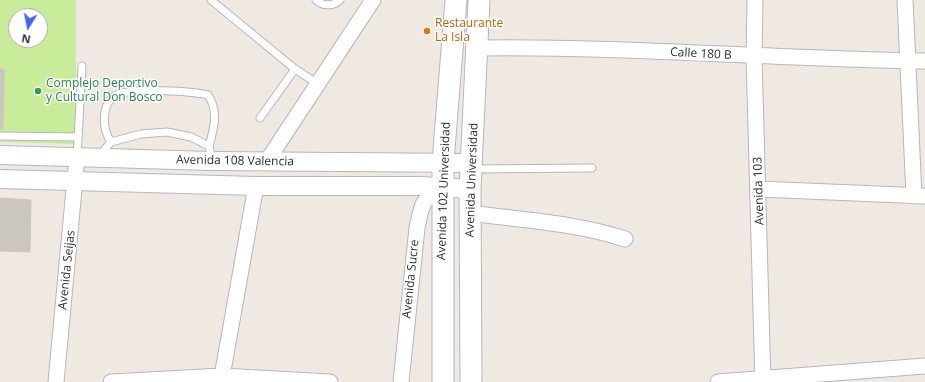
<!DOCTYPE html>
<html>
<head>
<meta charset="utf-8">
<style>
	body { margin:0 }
	#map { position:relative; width:925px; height:382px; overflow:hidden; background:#efe9e1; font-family:"Open Sans",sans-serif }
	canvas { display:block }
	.north { position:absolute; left:8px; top:8px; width:40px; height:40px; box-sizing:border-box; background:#fff; border:1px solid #ababab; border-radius:50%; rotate:190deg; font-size:11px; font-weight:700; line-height:16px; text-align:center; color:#2e2e2e }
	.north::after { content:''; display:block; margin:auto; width:14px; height:18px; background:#4264fb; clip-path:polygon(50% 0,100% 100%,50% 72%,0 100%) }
</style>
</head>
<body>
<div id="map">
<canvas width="925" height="382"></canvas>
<div class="north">N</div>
</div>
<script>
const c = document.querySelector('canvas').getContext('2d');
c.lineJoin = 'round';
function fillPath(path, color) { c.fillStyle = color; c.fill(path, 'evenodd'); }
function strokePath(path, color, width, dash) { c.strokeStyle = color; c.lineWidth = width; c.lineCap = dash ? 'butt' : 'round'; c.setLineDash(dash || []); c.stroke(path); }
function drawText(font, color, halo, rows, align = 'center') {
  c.font = font + ' "Open Sans",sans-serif'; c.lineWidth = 3; c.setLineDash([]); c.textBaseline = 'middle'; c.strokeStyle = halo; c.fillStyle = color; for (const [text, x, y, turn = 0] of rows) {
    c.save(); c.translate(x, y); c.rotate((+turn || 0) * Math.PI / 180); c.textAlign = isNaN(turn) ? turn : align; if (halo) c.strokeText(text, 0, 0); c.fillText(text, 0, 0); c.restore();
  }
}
const pitch = new Path2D(`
	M0 0H76V144L0 142ZM16 16H40V40H16Z`);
const building = new Path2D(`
	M0 69H4L3 129H0Z
	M0 198 31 200 30 252 0 251Z`);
const service = new Path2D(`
	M211 0 295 69 318 84
	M316 0C322 6 333 7 340 0
	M260 118 295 69
	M0 136 78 137
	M111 142C102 129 100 101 119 94 136 88 191 91 208 95 219 111 214 128 209 146
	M99 156 111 142 141 134 167 132 191 137 209 146 212 160
	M77 157 82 66
	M473 169 592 168`);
const minor = new Path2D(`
	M755 0 754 57 763 382
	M905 0 914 196
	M477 48C627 46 776 59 925 61
	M267 161 373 0
	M759 189 925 196
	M470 213C522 220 576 223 625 239
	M56 382 77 157
	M111 382 222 376 330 382
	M221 382 256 186
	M401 382 417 228C422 204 421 201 442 186
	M718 382 925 366`);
const tertiary = new Path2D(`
	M0 155 212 161 471 163
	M0 179 256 186H420L470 189`);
const secondary = new Path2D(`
	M443 382V162L456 0
	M471 382 470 189 479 0`);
const markers = [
	[427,31,4,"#e8710a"],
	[38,91,4,"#2e9e5b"]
];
const foodNames = [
	["Restaurante",435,24],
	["La Isla",435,38]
];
const streetNames = [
	["Calle 180 B",701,54,3],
	["Avenida 108 Valencia",235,161,1],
	["Avenida Universidad",472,180,-88],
	["Avenida 102 Universidad",444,191,-88],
	["Avenida 103",759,191,-92],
	["Avenida Seijas",67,270,-84],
	["Avenida Sucre",411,279,-84]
];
const leisureNames = [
	["Complejo Deportivo",46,84],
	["y Cultural Don Bosco",46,98]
];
fillPath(pitch, '#c9ec9a');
fillPath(building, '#cbc7bf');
strokePath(building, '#cbc5ba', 1);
strokePath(service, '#b4b7c1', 9);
strokePath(minor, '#b4b7c1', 17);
strokePath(tertiary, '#b4b7c1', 20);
strokePath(secondary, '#b4b7c1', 23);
strokePath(service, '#fff', 7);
strokePath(minor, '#fff', 15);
strokePath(tertiary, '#fff', 18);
strokePath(secondary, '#fff', 21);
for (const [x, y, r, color] of markers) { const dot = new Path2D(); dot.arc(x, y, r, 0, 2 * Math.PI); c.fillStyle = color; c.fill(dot); strokePath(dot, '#fff', 1.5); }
drawText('12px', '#c56008', '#fff', foodNames, 'left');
drawText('12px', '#2e2e2e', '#fff', streetNames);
drawText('12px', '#27864d', '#fff', leisureNames, 'left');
</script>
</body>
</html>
